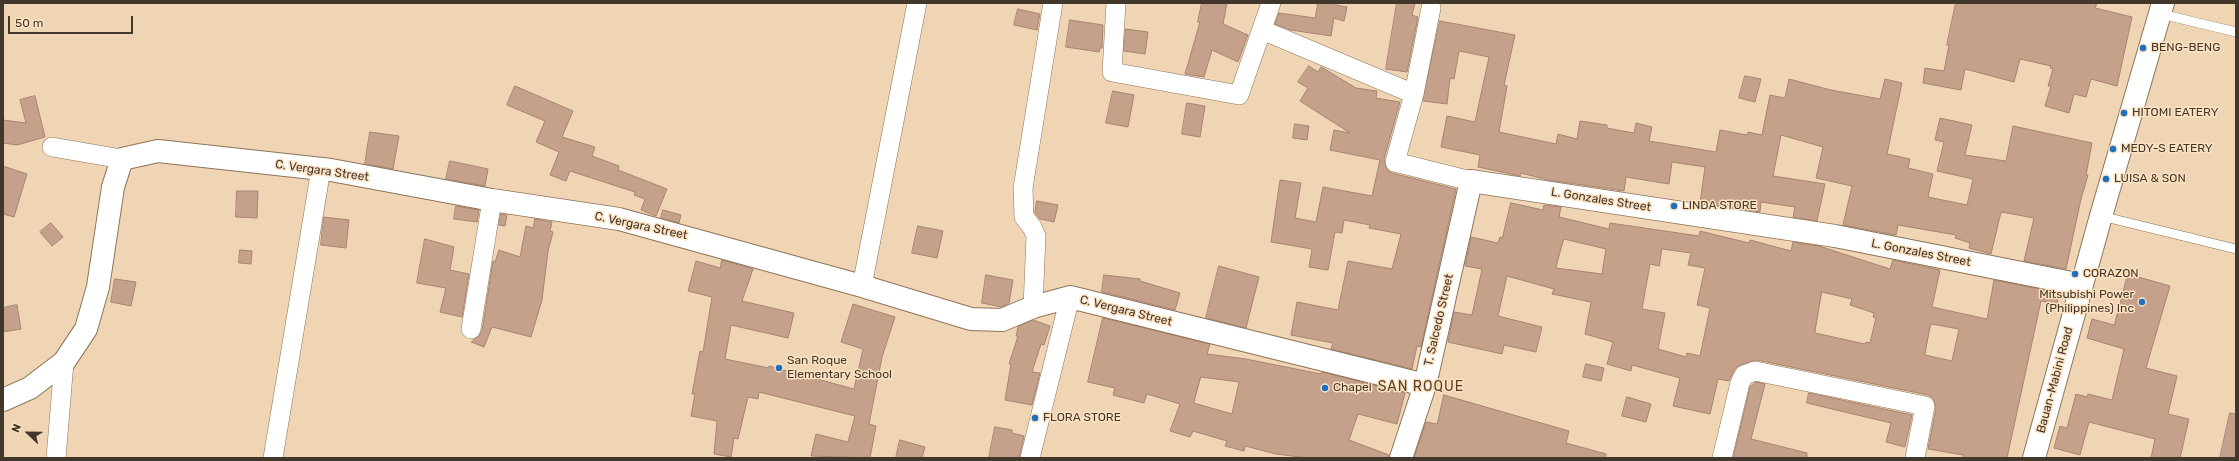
<!DOCTYPE html>
<html>
<head>
<meta charset="utf-8">
<style>
	body { margin:0 }
	#map { position:relative; width:2239px; height:461px; overflow:hidden; background:#f0d5b5; font-family:Rubik,sans-serif }
	canvas { display:block }
	.frame { position:absolute; inset:0; border:4px solid #42372b; pointer-events:none }
	.north { position:absolute; left:8px; top:413px; width:40px; height:40px; -webkit-text-stroke:3px #fde2c2; paint-order:stroke; rotate:292deg; font-size:11px; font-weight:700; line-height:16px; text-align:center; color:#42372b }
	.north::after { content:''; display:block; margin:auto; width:14px; height:18px; background:#42372b; clip-path:polygon(50% 0,100% 100%,50% 72%,0 100%) }
	.scale { position:absolute; left:8px; top:16px; width:125px; height:18px; box-sizing:border-box; border:2px solid #42372b; border-top:0; padding-left:5px; font-size:12px; line-height:14px; white-space:nowrap; color:#42372b; -webkit-text-stroke:3px #fde2c2; paint-order:stroke }
</style>
</head>
<body>
<div id="map">
<canvas width="2239" height="461"></canvas>
<div class="frame"></div>
<div class="north">N</div>
<div class="scale">50 m</div>
</div>
<script>
const c = document.querySelector('canvas').getContext('2d');
c.lineJoin = 'round';
function fillPath(path, color) { c.fillStyle = color; c.fill(path, 'evenodd'); }
function strokePath(path, color, width, dash) { c.strokeStyle = color; c.lineWidth = width; c.lineCap = dash ? 'butt' : 'round'; c.setLineDash(dash || []); c.stroke(path); }
function drawText(font, color, halo, rows, align = 'center') {
  c.font = font + ' Rubik,sans-serif'; c.lineWidth = 3; c.setLineDash([]); c.textBaseline = 'middle'; c.strokeStyle = halo; c.fillStyle = color; for (const [text, x, y, turn = 0] of rows) {
    c.save(); c.translate(x, y); c.rotate((+turn || 0) * Math.PI / 180); c.textAlign = isNaN(turn) ? turn : align; if (halo) c.strokeText(text, 0, 0); c.fillText(text, 0, 0); c.restore();
  }
}
const building = new Path2D(`
	M1202 3H1227L1223 24 1248 35 1238 62 1212 50 1204 77 1185 74 1200 22H1198Z
	M1318 3H1336V5L1347 7 1344 21 1334 18 1331 36 1291 30 1275 24 1279 13 1315 18Z
	M1397 3H1415L1412 15 1418 17 1407 72 1386 69Z
	M1956 3H2097L2095 8 2132 17 2117 86 2091 79 2086 97 2074 94 2069 113 2045 106 2051 86H2048L2053 69 2050 68 2051 66 2020 59 2014 82 1965 69 1961 90 1923 83 1925 68 1944 71 1949 45H1947Z
	M1018 9 1040 14 1037 30 1014 25Z
	M1070 20 1103 25 1102 48H1100L1099 52 1066 47Z
	M1440 21 1515 35 1504 85 1507 86 1499 132 1556 144 1558 134 1577 139 1580 121 1607 125V128L1634 133 1636 123 1652 127 1649 141 1716 152 1720 130 1747 135 1748 132 1762 135 1770 95 1785 98 1789 79 1831 90 1880 99 1885 79 1902 83 1887 154 1910 159 1908 168 1933 174 1928 197 1967 205 1973 179 1937 171 1944 142 1935 140 1940 118 1972 125 1965 155 2006 161 2013 126 2092 143 2086 175H2088L2081 199 2066 269 2024 261 2034 218 2001 212 1991 254 1969 248 1970 243 1955 238 1956 235 1898 225 1896 235 1843 225 1852 186 1816 178 1823 147 1781 135 1773 176 1825 184 1817 221 1793 217 1795 207 1761 202 1760 212 1700 203 1705 167 1672 162 1669 184 1626 177 1624 191 1548 180 1521 173 1520 176 1478 167 1480 155 1441 147 1447 116 1475 122 1489 57 1459 51 1454 79 1450 78 1447 104 1423 101Z
	M1126 29 1148 32 1145 54 1124 51Z
	M1309 66 1318 72 1321 67 1323 68 1356 88 1377 91 1376 98 1400 102 1384 159 1387 170 1392 173 1456 189 1421 347 1417 346 1412 369 1331 349 1333 343 1291 335 1297 302 1338 310 1348 261 1392 269 1401 234 1369 228 1370 225 1344 220 1342 233 1335 232 1328 270 1309 267 1312 249 1271 242 1280 180 1301 183 1295 218 1316 222 1323 187 1372 196 1380 160 1330 150 1334 130 1350 133 1300 101 1308 88 1298 82Z
	M1745 76 1761 79 1755 102 1739 98Z
	M515 86 573 111 562 137 595 147 592 156 619 166 618 170 667 189 656 216 641 210 645 199 634 195 635 192 570 171 566 181 550 175 559 152 536 142 545 121 507 105Z
	M1113 91 1134 95 1128 127 1106 123Z
	M35 96 45 137 17 145 3 143V120L26 123 20 100Z
	M1187 103 1205 106 1200 137 1182 134Z
	M1295 124 1309 126 1307 140 1293 138Z
	M370 132 399 136 393 169 365 164Z
	M450 161 488 169 485 186 446 179Z
	M3 166 27 174 14 217 3 214Z
	M237 191H258L257 218 236 217Z
	M1037 201 1058 205 1054 222 1040 219 1035 213Z
	M1511 203 1543 210 1544 205 1561 207 1559 217 1609 229 1610 223 1699 236 1700 231 1749 243 1750 240 1791 251 1793 242 1819 246 1890 269 1893 260 1940 270 1932 307 1987 319 1994 280 2059 293 2057 304 2041 301 2007 458H1963V455L1928 449 1936 408 1933 398 1928 395 1757 360 1740 365 1734 370 1729 381 1718 379 1710 414 1673 406 1680 378 1632 365 1631 371 1607 364 1613 342 1585 334 1591 302 1552 294 1554 289 1507 276 1498 316 1542 327 1536 352 1504 345 1502 354 1448 342 1454 312 1472 315 1482 269 1465 266 1471 237 1498 243 1500 237 1502 238ZM1564 239 1606 249 1602 274 1556 268ZM1662 249 1691 253 1688 265 1705 268 1697 305 1710 308 1700 356 1687 353 1686 357 1658 349 1665 313 1642 309 1650 264 1659 266ZM1822 292 1852 299 1850 305 1874 313 1873 317 1876 318 1870 343 1866 342 1865 344 1815 333ZM1931 324 1959 329 1952 361 1925 355Z
	M456 206 479 210 477 222 454 219Z
	M663 210 681 215 679 223 661 218Z
	M501 214 507 215 505 226 499 225Z
	M324 217 349 220 346 248 321 245Z
	M535 219 552 222 550 231 553 232 548 251 542 300 531 337 492 327 484 347 471 342 479 336 482 331 493 261 495 262 499 250 520 257 526 226 533 228Z
	M51 223 63 237 52 246 40 232Z
	M918 226 943 231 937 258 912 253Z
	M425 239 454 247 450 270 469 274 462 317 440 312 446 288 417 283Z
	M240 250 252 251 251 264 239 263Z
	M722 260 753 269 742 301 794 313 788 338 731 325 725 359 769 368V366L854 389 863 349 841 342 853 304 895 317 882 357 869 424 876 426 870 458 811 456 816 434 848 442 855 416 759 392 758 399 748 397 738 439 734 438 731 457 714 454 717 421 691 416 695 394H692L700 351 703 352 712 297 688 291 696 261 720 268Z
	M1219 266 1259 277 1246 328 1206 318Z
	M2128 274 2170 286 2146 368 2177 376 2168 414 2189 419 2180 458H2151L2155 439 2089 422 2080 455 2054 448 2060 426 2067 428 2076 394 2087 397 2088 394 2112 400 2124 349 2087 338 2092 319 2114 325Z
	M986 275 1013 280 1009 303 1002 307 982 303Z
	M1104 275 1140 279V281L1180 293 1175 310 1102 292Z
	M115 279 136 282 131 306 111 302Z
	M17 305 21 329 3 332V308Z
	M1103 318 1210 344 1207 354 1246 359 1321 374 1322 372 1405 393 1397 424 1358 414 1349 440 1389 455V458H1308L1276 454 1245 446 1244 451 1225 446 1227 441 1193 431 1190 437 1170 431 1180 404 1147 394 1144 403 1113 395 1115 388 1088 382ZM1201 377 1239 382 1232 414 1194 403Z
	M1033 320 1050 326 1044 345 1041 344 1032 372 1040 373 1032 405 1005 400 1011 364H1009L1018 336H1016L1018 327Z
	M1586 364 1604 368 1601 381 1583 377Z
	M1756 382 1765 384 1751 439 1807 453V458H1733L1750 387Z
	M1809 393 1912 415 1905 447 1886 442 1891 423 1807 403Z
	M1444 395 1569 431 1566 443 1606 454 1605 458H1414L1426 422 1437 424Z
	M1627 397 1651 404 1646 422 1622 416Z
	M2230 413 2236 414V458H2220Z
	M995 427 1012 430V433L1024 436 1019 458H989Z
	M900 440 925 447 922 458H896Z`);
const lane = new Path2D(`
	M2161 14 2236 32
	M2101 216 2236 249`);
const street = new Path2D(`
	M1116 3 1112 72 1239 95 1271 3
	M1431 8 1414 94 1395 162 1471 181
	M1262 30 1414 94
	M52 147 122 159
	M862 286 917 3
	M1033 307 1036 236 1032 227 1024 217 1023 188 1053 3
	M471 329 492 200
	M56 458 64 362
	M273 458 321 169
	M1030 458 1070 297
	M1722 458 1740 383 1744 375 1755 371 1925 406 1915 458`);
const secondary = new Path2D(`
	M3 400 30 388 64 362 86 329 98 287 113 187 122 159 158 151 331 170 492 200 619 219 862 286 971 319 1002 320 1033 307 1070 297 1425 385
	M1401 458 1425 385 1471 181 1835 236 2082 285
	M2034 458 2101 216 2163 3`);
const markers = [
	[2143,48,4,"#1d71bf"],
	[2124,113,4,"#1d71bf"],
	[2113,149,4,"#1d71bf"],
	[2106,179,4,"#1d71bf"],
	[1674,206,4,"#1d71bf"],
	[2075,274,4,"#1d71bf"],
	[2142,302,4,"#1d71bf"],
	[779,368,4,"#1d71bf"],
	[1325,388,4,"#1d71bf"],
	[1035,418,4,"#1d71bf"]
];
const poiNames = [
	["BENG-BENG",2151,48],
	["HITOMI EATERY",2132,113],
	["MEDY-S EATERY",2121,149],
	["LUISA & SON",2114,179],
	["LINDA STORE",1682,206],
	["CORAZON",2083,274],
	["Mitsubishi Power",2134,295,"right"],
	["(Philippines) Inc",2134,309,"right"],
	["San Roque",787,361],
	["Elementary School",787,375],
	["Chapel",1333,388],
	["FLORA STORE",1043,418]
];
const streetNames = [
	["C. Vergara Street",322,171,8],
	["L. Gonzales Street",1601,200,9],
	["C. Vergara Street",641,226,12],
	["L. Gonzales Street",1921,253,11],
	["C. Vergara Street",1126,311,14],
	["T. Salcedo Street",1439,320,-77],
	["Bauan-Mabini Road",2055,380,-75]
];
const quarterNames = [
	["SAN ROQUE",1421,387]
];
fillPath(building, '#c5a18c');
strokePath(building, '#a68470', 1);
strokePath(lane, '#8d7458', 10);
strokePath(street, '#8d7458', 20);
strokePath(secondary, '#8d7458', 24);
strokePath(lane, '#fff', 9);
strokePath(street, '#fff', 19);
strokePath(secondary, '#fff', 22);
for (const [x, y, r, color] of markers) { const dot = new Path2D(); dot.arc(x, y, r, 0, 2 * Math.PI); c.fillStyle = color; c.fill(dot); strokePath(dot, '#fde2c2', 1.5); }
drawText('12px', '#42372b', '#fde2c2', poiNames, 'left');
drawText('12px', '#42372b', '#fde2c2', streetNames);
c.letterSpacing = '1px';
drawText('14px', '#584227', '#fde2c2', quarterNames);
c.letterSpacing = '0px';
</script>
</body>
</html>
